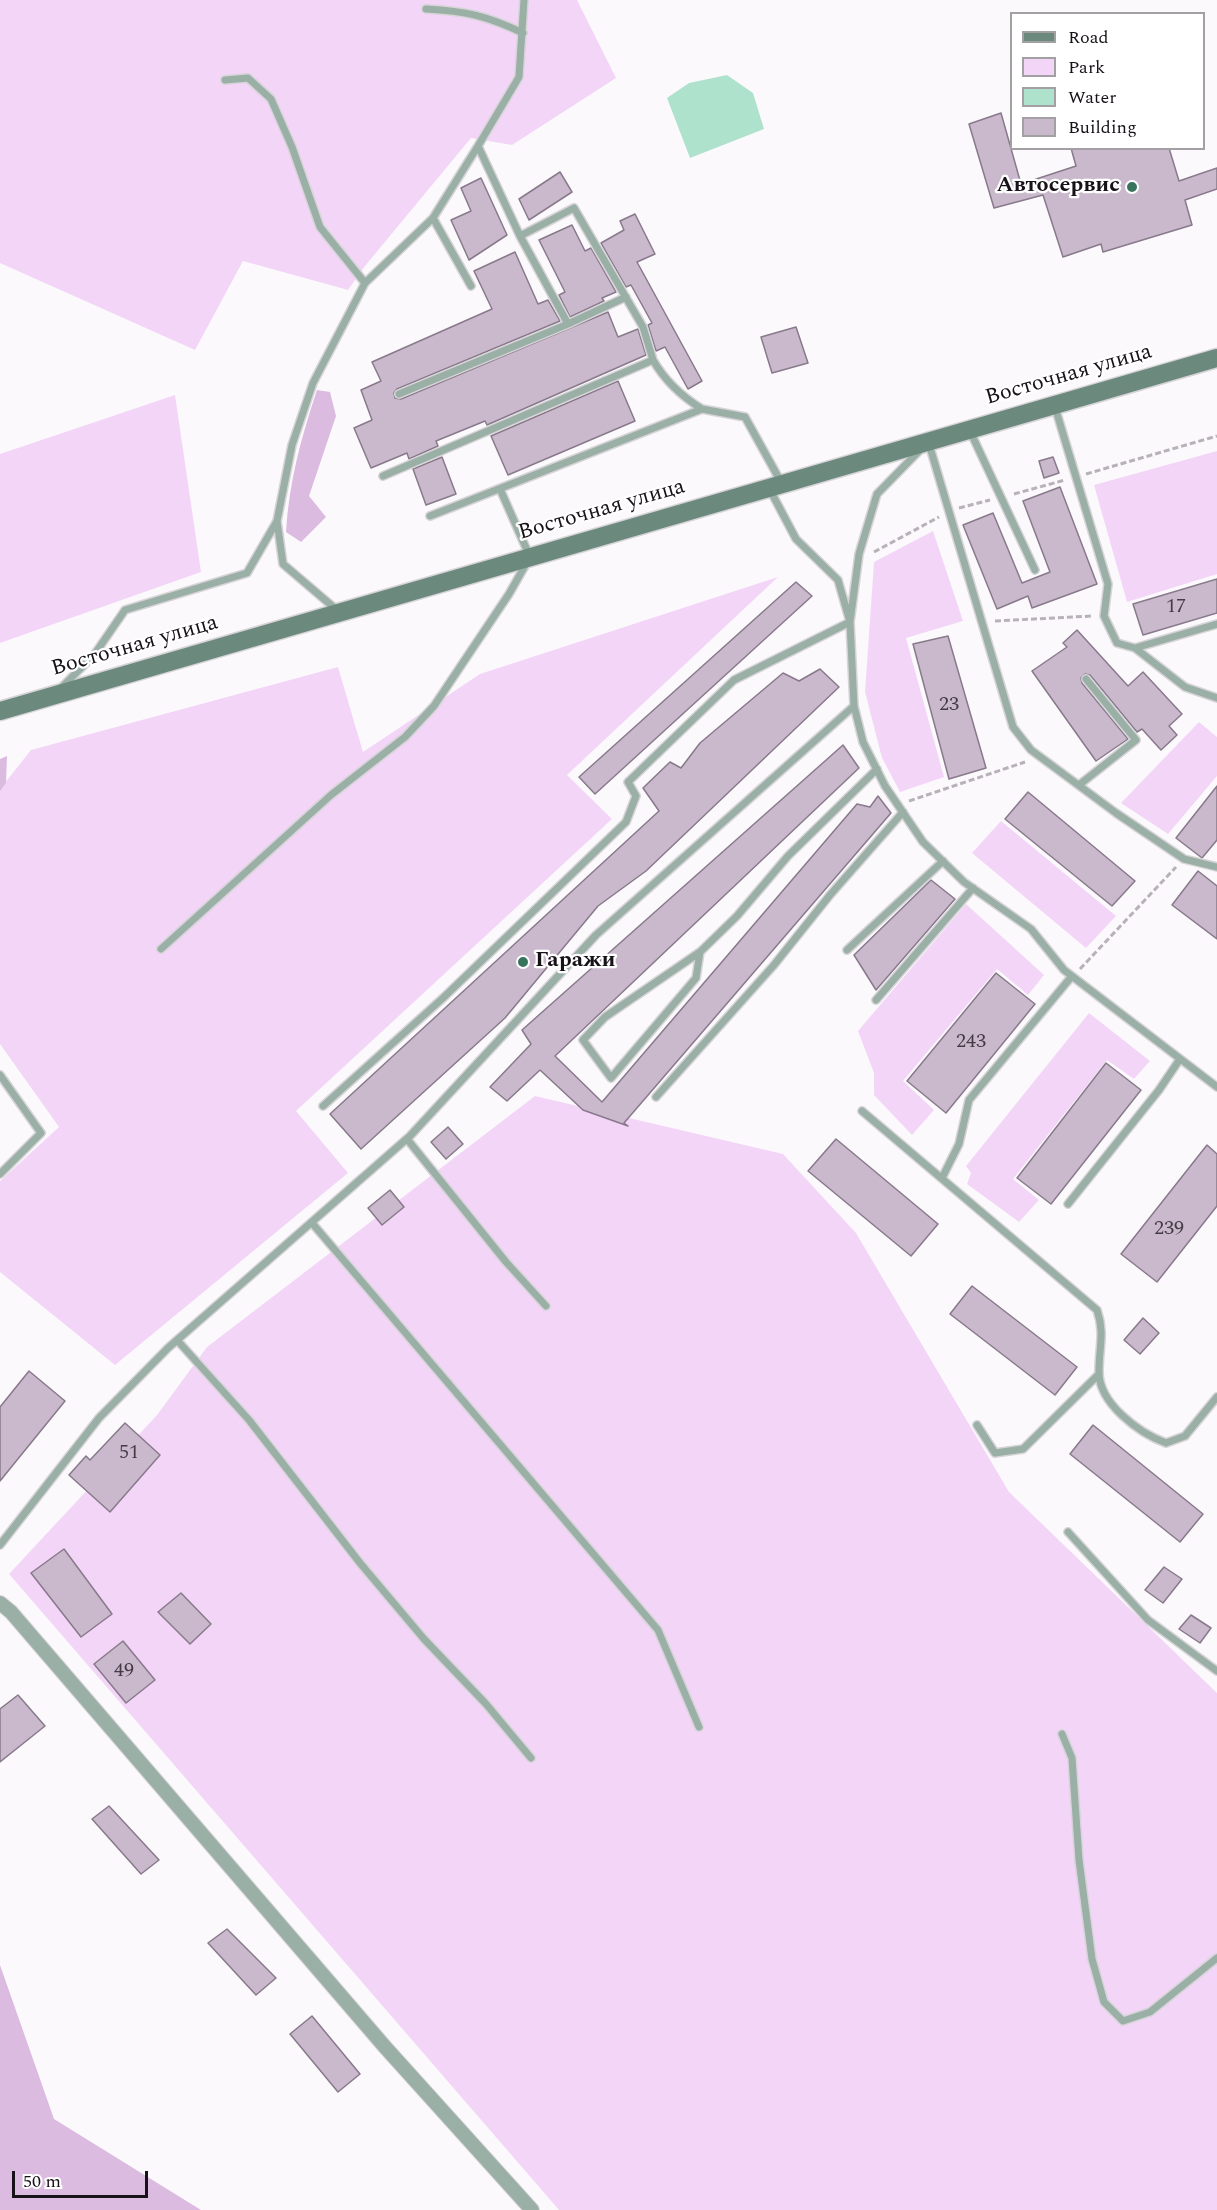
<!DOCTYPE html>
<html>
<head>
<meta charset="utf-8">
<style>
	body { margin:0 }
	#map { position:relative; width:1217px; height:2210px; overflow:hidden; background:#fcf9fd; font-family:Spectral,serif }
	canvas { display:block }
	.legend { position:absolute; left:1010px; top:12px; width:195px; height:138px; box-sizing:border-box; background:#fff; border:2px solid #a2a0a3; margin:0; padding:8px 10px; list-style:none; font-size:18px; color:#171118 }
	.legend li { display:flex; align-items:center; gap:12px; height:30px }
	.legend b { width:30px; border:2px solid #a2a0a3 }
	.scale { position:absolute; left:12px; top:2171px; width:136px; height:27px; box-sizing:border-box; border:3px solid #171118; border-top:0; padding-left:8px; font-size:18px; line-height:21px; white-space:nowrap; color:#171118; -webkit-text-stroke:4px #fff; paint-order:stroke }
</style>
</head>
<body>
<div id="map">
<canvas width="1217" height="2210"></canvas>
<ul class="legend">
<li><b style="height:8px;background:#6b8a7d"></b>Road</li>
<li><b style="height:16px;background:#f3d5f8"></b>Park</li>
<li><b style="height:16px;background:#afe2cc"></b>Water</li>
<li><b style="height:16px;background:#cab9cc"></b>Building</li>
</ul>
<div class="scale">50 m</div>
</div>
<script>
const c = document.querySelector('canvas').getContext('2d');
c.lineJoin = 'round';
function fillPath(path, color) { c.fillStyle = color; c.fill(path, 'evenodd'); }
function strokePath(path, color, width, dash) { c.strokeStyle = color; c.lineWidth = width; c.lineCap = dash ? 'butt' : 'round'; c.setLineDash(dash || []); c.stroke(path); }
function drawText(font, color, halo, rows, align = 'center') {
  c.font = font + ' Spectral,serif'; c.lineWidth = 4.5; c.setLineDash([]); c.textBaseline = 'middle'; c.strokeStyle = halo; c.fillStyle = color; for (const [text, x, y, turn = 0] of rows) {
    c.save(); c.translate(x, y); c.rotate((+turn || 0) * Math.PI / 180); c.textAlign = isNaN(turn) ? turn : align; if (halo) c.strokeText(text, 0, 0); c.fillText(text, 0, 0); c.restore();
  }
}
const green = new Path2D(`
	M0 0H577L616 78 512 145 471 138 365 266 348 290 243 261 195 350 0 263Z
	M175 395 201 572 0 643V454Z
	M1217 451V574L1127 602 1094 485Z
	M933 531 963 621 906 638 944 777 900 792 882 758 865 692 874 562Z
	M778 577 567 775 612 819 296 1111 348 1173 115 1365 0 1272V1181L59 1127 0 1044V789L31 750 338 667 363 752 480 674Z
	M1199 722 1217 737V776L1168 834 1121 803Z
	M1001 821 1116 916 1086 948 972 853Z
	M966 904 1044 975 1028 995 997 969 903 1081 934 1110 912 1135 874 1095V1073L858 1031Z
	M1089 1013 1150 1061 1134 1079 1107 1060 1013 1179 1039 1200 1019 1222 967 1184 971 1173 966 1166Z
	M535 1096 783 1154 856 1233 1009 1492 1217 1693V2210H559L9 1574 157 1415 207 1347Z`);
const forest = new Path2D(`
	M317 390 330 392 336 416 309 496 326 517 301 542 286 532C289 482 301 438 317 390Z
	M7 756 6 783 0 791V759Z
	M0 1965 54 2119 201 2210H0Z`);
const water = new Path2D(`
	M727 75 753 93 764 129 690 158 667 98 689 83Z`);
const building = new Path2D(`
	M1001 113 1021 184 1076 166 1071 148H1169L1179 181 1217 168V189L1185 200 1192 225 1103 252 1101 244 1063 257 1043 195 994 208 969 124Z
	M560 172 572 192 529 220 519 199Z
	M481 178 507 235 469 260 451 220 471 211 461 188Z
	M635 214 655 254 637 262 702 381 688 389 665 347 656 351 648 325 652 323 631 285 626 287 601 243 624 230 620 221Z
	M572 225 585 251 591 248 616 292 602 298 604 301 570 317 559 295 565 292 539 240Z
	M515 252 538 304 548 300 560 321 397 389 394 393 395 398 401 399 608 312 618 337 638 329 646 355 487 425 485 421 436 441 438 446 409 459 407 453 371 468 354 428 372 420 361 390 381 381 372 362 492 309 474 271Z
	M796 327 808 363 772 373 761 337Z
	M618 381 635 421 508 475 491 436Z
	M442 457 456 494 426 505 413 469Z
	M1053 457 1059 473 1044 478 1039 461Z
	M1060 487 1097 584 1032 608 1028 596 997 609 963 525 993 513 1022 583 1050 572 1023 501Z
	M1217 579V613L1143 635 1133 604Z
	M796 582 812 596 595 794 579 777Z
	M1077 630 1128 686 1143 672 1182 714 1169 726 1177 735 1161 750 1142 729 1137 732 1090 675 1085 674 1081 678 1082 683 1128 739 1096 761 1032 671 1067 647 1063 643Z
	M948 636 986 768 949 779 913 644Z
	M820 669 839 687 646 871 598 906 505 1018 361 1149 330 1114 659 811 643 788 670 762 681 768 700 743 783 673 799 681Z
	M843 745 859 768 555 1056 602 1102 857 804 870 807 878 796 891 813 624 1123 628 1126 583 1110 540 1070 507 1101 490 1087 531 1044 522 1030Z
	M1217 786V840L1202 858 1176 838Z
	M1028 792 1135 881 1112 906 1005 819Z
	M1198 871 1217 886V939L1172 905Z
	M931 880 955 899 876 990 854 955Z
	M996 973 1035 1004 946 1113 907 1081Z
	M1106 1063 1141 1090 1051 1204 1017 1178Z
	M448 1127 463 1144 446 1159 431 1142Z
	M836 1139 938 1224 911 1256 808 1171Z
	M1207 1145 1217 1154V1206L1157 1282 1121 1254Z
	M390 1190 404 1207 382 1225 368 1208Z
	M972 1286 1077 1367 1055 1395 950 1314Z
	M1143 1318 1159 1333 1140 1354 1124 1340Z
	M29 1371 65 1401 0 1481V1407Z
	M125 1423 160 1455 110 1512 69 1475 86 1456 90 1460Z
	M1093 1425 1203 1514 1180 1542 1070 1454Z
	M64 1549 112 1614 81 1637 31 1573Z
	M1164 1567 1182 1579 1163 1603 1145 1590Z
	M181 1593 211 1624 190 1644 158 1612Z
	M1191 1615 1211 1628 1200 1643 1179 1629Z
	M123 1641 155 1680 126 1703 94 1664Z
	M18 1695 45 1726 0 1762V1709Z
	M109 1806 159 1860 141 1874 92 1819Z
	M227 1929 276 1978 256 1995 208 1943Z
	M312 2016 360 2074 338 2092 290 2034Z`);
const path = new Path2D(`
	M1086 474 1217 436
	M1014 494 1065 480
	M959 508 990 500
	M874 552 939 517
	M995 621 1093 616
	M909 801 1025 762
	M1080 969 1176 867`);
const lane = new Path2D(`
	M426 9C466 11 487 16 523 33
	M225 80 248 78 271 99 292 147 320 227 365 283
	M478 146 519 77 524 0
	M471 286 433 218 478 146 520 236
	M568 324 626 297
	M399 394 568 324 520 236 574 208 643 327 653 360
	M1055 407 1108 584 1104 616 1117 643 1135 648 1185 687 1217 698
	M970 431 1035 570
	M929 444 1013 727 1031 750 1116 813 1184 859 1217 867
	M920 450 877 494 859 554 850 622 854 706 863 742 885 786 923 842 964 882 1031 929 1064 970 1217 1087
	M383 476 653 360C665 381 681 396 702 409
	M430 516 702 409 745 417 781 482
	M338 611 283 564 277 521 292 445 313 383 365 283 433 218
	M1135 648 1217 624
	M61 688 94 655 125 610 247 573 277 521
	M1079 785 1136 740 1086 679
	M161 949 331 795 405 737 434 706 509 594 530 557 500 489
	M847 950 943 861
	M700 952 696 978 611 1078 583 1040 605 1017 700 952 737 916 788 856 877 769
	M876 1000 973 888
	M0 1075 41 1133 0 1174
	M656 1097 774 965 830 895 903 812
	M323 1106 443 998 626 822 636 796 628 782 734 680 850 622 838 580 796 539 769 488
	M862 1111 1097 1310C1105 1333 1099 1347 1099 1371 1098 1403 1139 1433 1166 1443L1185 1436 1217 1397
	M407 1139 506 1262 546 1306
	M942 1178 959 1144 969 1100 1072 976
	M1068 1204 1159 1090 1180 1059
	M312 1223 658 1630 699 1727
	M177 1340 249 1420 360 1563 424 1639 486 1704 531 1758
	M977 1425 995 1453 1023 1449 1099 1374
	M1068 1532 1148 1620 1217 1671
	M0 1545 99 1418 168 1348 410 1136 596 935 854 706
	M1062 1734 1072 1758 1079 1860 1092 1959 1104 2002 1123 2021 1150 2012 1217 1958`);
const street = new Path2D(`
	M0 1603 11 1612 385 2047 532 2210`);
const secondary = new Path2D(`
	M0 711 1217 358`);
const markers = [
	[1132,187,6,"#38735d"],
	[523,962,6,"#38735d"]
];
const numberNames = [
	["17",1176,608],
	["23",949,706],
	["243",971,1043],
	["239",1169,1230],
	["51",129,1454],
	["49",124,1672]
];
const poiNames = [
	["Автосервис",1120,187],
	["Гаражи",535,962,"left"]
];
const streetNames = [
	["Восточная улица",1069,376,-16],
	["Восточная улица",602,511,-16],
	["Восточная улица",135,647,-16]
];
fillPath(green, '#f3d5f8');
fillPath(forest, '#dbbbe0');
fillPath(water, '#afe2cc');
fillPath(building, '#cab9cc');
strokePath(building, '#88798b', 1.5);
strokePath(lane, '#d7d4d8', 10);
strokePath(street, '#d7d4d8', 16);
strokePath(secondary, '#d7d4d8', 21);
strokePath(path, '#b6b2b7', 3, [6, 3]);
strokePath(lane, '#9aafa5', 7);
strokePath(street, '#9aafa5', 14);
strokePath(secondary, '#6b8a7d', 18);
for (const [x, y, r, color] of markers) { const dot = new Path2D(); dot.arc(x, y, r, 0, 2 * Math.PI); c.fillStyle = color; c.fill(dot); strokePath(dot, '#fff', 2); }
drawText('20px', '#443b45', null, numberNames);
drawText('bold 22px', '#171118', '#fff', poiNames, 'right');
drawText('22px', '#171118', '#fff', streetNames);
</script>
</body>
</html>
